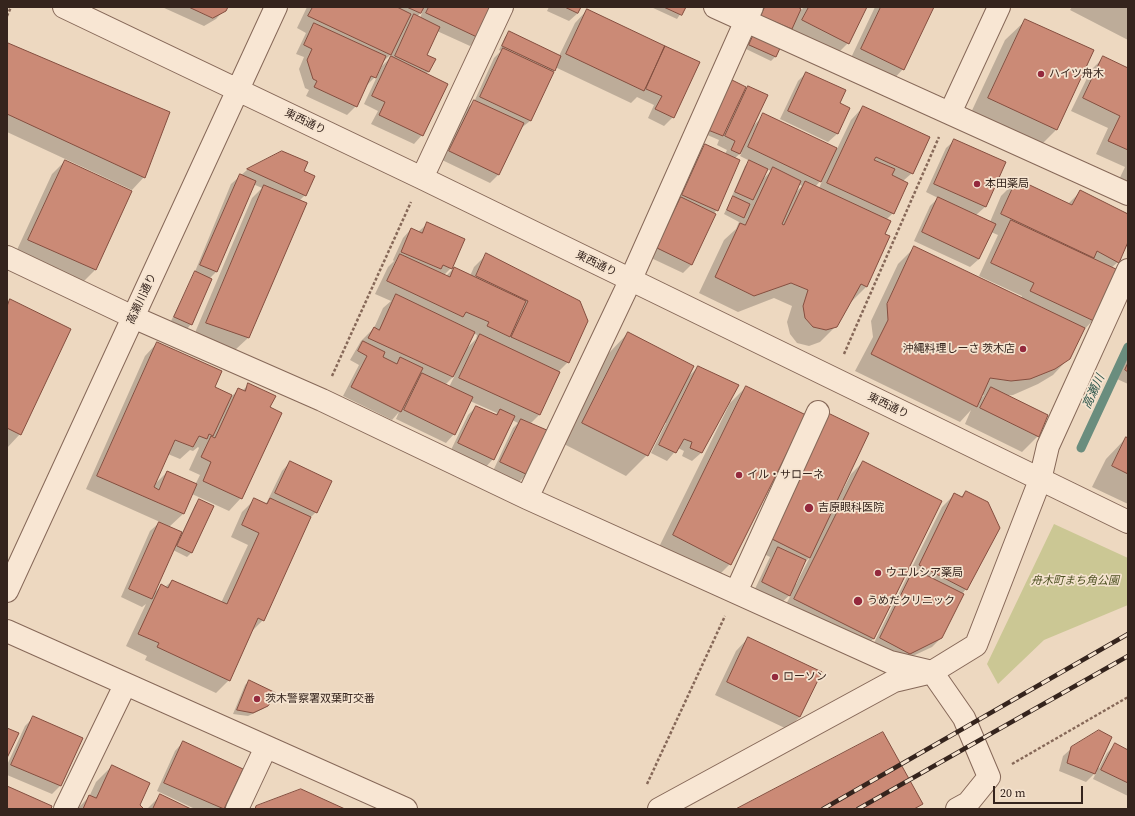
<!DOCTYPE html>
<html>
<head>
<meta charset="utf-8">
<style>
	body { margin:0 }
	#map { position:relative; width:1135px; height:816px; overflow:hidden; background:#edd8c0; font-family:"Source Serif 4",serif }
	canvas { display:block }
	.frame { position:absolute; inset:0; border:8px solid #35241d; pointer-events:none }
	.scale { position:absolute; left:993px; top:786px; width:90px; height:18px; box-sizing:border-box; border:2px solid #35241d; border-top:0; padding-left:5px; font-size:12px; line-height:14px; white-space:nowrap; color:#35241d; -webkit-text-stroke:3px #f5e3cf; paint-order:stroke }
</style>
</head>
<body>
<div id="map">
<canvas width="1135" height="816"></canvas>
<div class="frame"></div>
<div class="scale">20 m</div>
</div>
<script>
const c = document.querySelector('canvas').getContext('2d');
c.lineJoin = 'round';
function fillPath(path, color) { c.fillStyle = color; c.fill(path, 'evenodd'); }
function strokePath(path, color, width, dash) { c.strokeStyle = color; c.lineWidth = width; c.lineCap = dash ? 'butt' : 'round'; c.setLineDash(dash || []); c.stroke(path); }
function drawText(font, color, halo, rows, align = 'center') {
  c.font = font + ' "Source Serif 4","Noto Sans JP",serif'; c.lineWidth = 3.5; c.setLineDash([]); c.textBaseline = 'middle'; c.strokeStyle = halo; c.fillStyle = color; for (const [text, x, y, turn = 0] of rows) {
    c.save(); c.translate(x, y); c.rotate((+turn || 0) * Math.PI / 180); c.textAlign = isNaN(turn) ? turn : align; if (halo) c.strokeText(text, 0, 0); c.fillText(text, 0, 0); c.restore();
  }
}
const green = new Path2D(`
	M1054 524 1128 558V605L1044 640 998 684 987 664Z`);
const shadow = new Path2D(`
	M162 7H227L216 19 204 26Z
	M307 7H484L479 37 470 46 437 31 426 55 428 72 426 74 422 135 414 144 371 124 378 111 364 104 382 66 389 59 392 53 381 64 375 77 366 86 356 106 347 115 306 96 309 90 305 88 299 69 304 57 296 54 306 33 297 28ZM423 10 420 18 417 17Z
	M549 7H580L578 13 569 21 547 11Z
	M651 7H685L677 19Z
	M762 7H797L802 10 803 7H866L848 43 835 56 790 33 792 28 783 37 754 24Z
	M875 7H933L903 69 891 82 849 62Z
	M1072 7H1128V40L1070 10Z
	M587 10 662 51 666 47 673 117 664 126 648 118 654 105 637 97 631 103 555 67 530 121 520 129 498 175 490 183 442 160 466 109 474 102 494 58 501 51 499 50 505 37 509 32 559 56 575 23Z
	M1026 20 1057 129 1036 150 968 119 1005 40Z
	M754 35 775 57 771 61 746 49 750 39Z
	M8 44 169 113 144 177 132 190 7 132Z
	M1104 57 1128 69V195L1115 188 1125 167 1096 154 1108 128 1071 111 1091 70Z
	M806 73 838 104 849 109 837 134 828 142 780 119 798 81Z
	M732 81 743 93 748 87 754 125 764 115 837 149 851 120 863 107 912 173 903 181 893 213 886 220 883 234 889 237 866 287 850 303 836 326 820 342 809 346 797 343 790 334 787 322 792 306 774 298 738 312 699 293 724 240 736 229 739 222 724 214 730 202 734 197 732 196 745 166 750 161 740 156 742 152 735 158 739 160 691 265 683 273 649 257 697 153 706 145 725 154 727 150 717 145 719 140 705 134 728 85ZM767 169 771 171 762 180ZM823 178 819 189 815 187ZM799 184 802 186 796 192ZM675 207H677L655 253 654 252Z
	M955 140 1005 163 985 207 976 215 990 222 1001 196 1017 180 1068 204 1081 191 1128 215V240L1118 262 1111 268 1093 320 1083 331 1069 358 1053 375 1038 384 1013 395 1005 396 1038 436 1022 452 965 424 971 410 960 422 855 371 873 337 871 321 898 264 914 248 1021 299 1022 296 979 276 998 235 991 232 979 259 970 267 914 241 930 206 938 198 926 192 946 148ZM981 395H984L979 401Z
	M282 152 303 171 305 195 299 201 306 204 248 338 235 350 194 335 252 198 262 188 253 184 216 272 209 279 191 324 187 329 171 321 194 274 231 184 247 170Z
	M65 161 131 191 95 270 83 282 16 252 52 174Z
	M427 224 451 268 444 275 446 276 454 268 470 276 474 267 486 255 579 302 568 362 558 372 539 415 530 424 527 474 518 483 493 471 513 428 518 423 512 420 493 459 485 468 450 452 468 415 476 407 495 416 497 413 470 401 454 434 446 443 396 419 399 412 392 420 343 396 359 365 350 360 361 341 374 328 383 308 391 301 375 294 388 267 394 261 393 260 403 238 411 229 418 232ZM473 333 477 335 476 339 466 349ZM455 375 449 387 445 385Z
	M11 301 20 434 7 448V304Z
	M628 333 688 377 698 367 737 385 701 453 692 461 682 456 684 451 678 448 667 461 651 453 666 423 664 422 647 455 626 476 562 443 608 354Z
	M157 343 214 387 232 396 238 390 242 391 249 384 269 408 241 498 229 511 192 494 183 514 169 527 182 533 195 505 199 500 191 553 187 557 173 550 154 593 161 586 165 587 172 581 221 603 248 545 231 537 242 512 255 499 265 504 267 502 282 471 290 462 316 512 309 519 263 620 251 632 229 680 216 693 145 660 147 656 126 646 146 604 142 607 121 597 150 531 160 522 86 489 145 356ZM198 447 199 448 189 470 200 475 195 485 167 472 153 486 168 454 180 459 190 450 193 451Z
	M1128 355V384L1117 379Z
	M746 387 730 564 714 580 657 551 730 403Z
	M1126 438 1128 439V504L1092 487 1106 459Z
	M863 462 940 501 873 639 861 651 782 612 792 593 780 604 754 591 770 557 756 550 841 490H843L851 474ZM810 557 796 584 795 583 805 562Z
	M966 492V589L962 594 941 638 932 647 900 662 872 647 942 507 955 494 961 497Z
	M748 638 800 717 787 729 715 695 736 651Z
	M249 681 268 705 263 709 248 716 233 714 245 685Z
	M33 718 60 786 52 794 7 775V765L25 726Z
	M183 742 242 770 223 809H195L157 791 175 751Z
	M1115 745 1127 751 1128 749V796L1093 779 1097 771 1086 782 1059 771 1063 756 1072 748 1099 768 1107 753Z
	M112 766 142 809H77L89 797 96 782Z
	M160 796 188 809H147Z`);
const stream = new Path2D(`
	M1081 448 1128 347`);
const building = new Path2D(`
	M189 7H228L226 11 213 18Z
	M313 7H397L411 14 391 55 308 16Z
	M407 7H424L421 13Z
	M429 7H487L492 10 479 38 426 13Z
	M565 7H581L578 13Z
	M664 7H686L682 15Z
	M765 7H798L801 9 792 29 761 16Z
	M809 7H867L849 44 802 20Z
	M881 7H934L904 70 861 49Z
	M587 9 665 46 644 91 566 54Z
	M414 14 440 27 427 55 436 59 429 72 395 56Z
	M1025 19 1094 50 1057 130 988 98Z
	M314 23 386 56 376 78 371 76 357 107 314 87 317 81 313 79 307 60 312 49 304 45Z
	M509 31 561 56 555 71 502 46Z
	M754 34 781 46 776 57 749 45Z
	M8 43 170 112 145 178 7 114Z
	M665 46 700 62 674 118 655 109 662 96 646 89Z
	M503 48 554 72 531 121 480 97Z
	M391 56 448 84 423 136 379 115 385 102 372 96Z
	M1103 56 1128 68V150L1108 141 1120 116 1083 98Z
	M806 72 846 90 840 103 850 108 838 134 788 111Z
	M732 80 746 87 723 136 708 130Z
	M748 86 768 95 740 154 731 150 735 141 725 136Z
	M474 100 524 123 499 175 449 151Z
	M863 106 930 137 913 174 876 157 874 160 895 169 892 175 908 183 894 214 827 183Z
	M763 113 837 148 821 182 748 147Z
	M954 139 1006 162 986 207 934 184Z
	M705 144 740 160 718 211 682 195Z
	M282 151 308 162 304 171 315 176 306 196 247 169Z
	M65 160 132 191 96 270 28 240Z
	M749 160 768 169 753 200 735 192Z
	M773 167 801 181 782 224 784 225 805 181 891 221 885 234 890 236 867 287 861 284 837 327 826 330 813 327 805 318 803 306 808 290 791 283 754 296 715 277 740 223 745 225Z
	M240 174 256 181 217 272 200 265Z
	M1017 179 1072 205 1080 190 1128 214V242L1119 263 1097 251 1094 258 1001 214Z
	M264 185 307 203 249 338 206 323Z
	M733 196 750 204 744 218 727 210Z
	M681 197 716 214 692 265 657 248Z
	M938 197 996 224 979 259 922 232Z
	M1011 220 1118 270 1094 321 1030 291 1034 283 991 263Z
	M427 222 465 239 452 269 443 265 441 269 401 252 411 228 422 233Z
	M914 246 1085 328 1070 359 1055 369 1030 379 1011 381 990 378 977 407 871 354 888 320 887 304Z
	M486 253 580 301 588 321 569 363 511 337 528 301 476 276Z
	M400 254 450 277 454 267 526 301 510 337 487 326 489 322 466 312 463 317 387 281Z
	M195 271 212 279 192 325 174 317Z
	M396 294 475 332 453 377 368 338 374 327 379 330Z
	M10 299 71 329 21 435 7 428V307Z
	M628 332 694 366 648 456 582 423Z
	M480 334 560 372 540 415 459 378Z
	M363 341 385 352 383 357 397 364 400 357 423 368 401 412 351 387 367 356 358 351Z
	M157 342 222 371 215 387 232 395 213 436 209 434 207 439 199 436 193 447 175 440 154 487 159 490 167 471 197 484 184 514 97 476Z
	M1128 363V372L1125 370Z
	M698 366 739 385 702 453 690 448 692 442 684 439 676 453 659 445Z
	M422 373 473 397 455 435 404 410Z
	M248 383 276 396 270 407 282 413 242 499 203 481 211 462 201 457 211 436 215 438 238 388 245 391Z
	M746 386 806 415 731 565 673 535Z
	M991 387 1048 415 1039 437 980 408Z
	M476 406 497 415 500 409 515 416 494 460 458 443Z
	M826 412 869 433 810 558 768 537Z
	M521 419 549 431 528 475 500 462Z
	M1126 437 1128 438V474L1112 466Z
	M290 461 332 481 317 513 275 493Z
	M863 461 942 501 874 639 794 599Z
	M966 491 988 502 1000 528 967 590 919 565 954 493 962 497Z
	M254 498 267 504 270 498 311 517 264 621 258 618 230 681 157 647 159 643 138 634 161 584 168 588 172 580 227 604 259 533 242 525Z
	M199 499 214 506 192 553 177 546Z
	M159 522 182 532 152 599 129 589Z
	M778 547 806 560 790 596 762 582Z
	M914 569 964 594 942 638 910 654 880 638Z
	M748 637 822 672 800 717 727 682Z
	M249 680 276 693 268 706 253 713 237 710Z
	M33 716 83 738 61 786 11 765Z
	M7 728 19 733 7 758Z
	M1099 730 1112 737 1095 774 1067 763 1071 747Z
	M883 732 923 804 914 809H736Z
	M183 741 243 769 224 809 164 783Z
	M1115 743 1128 750V783L1101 770Z
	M112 765 150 783 140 805 144 809H83L89 795 96 798Z
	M7 786 52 806 51 809H7Z
	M301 789 345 809H255L256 806Z
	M160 794 191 809H153Z`);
const path = new Path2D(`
	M7 16 11 7
	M844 354 939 137
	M332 376 411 202
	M1012 764 1128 697
	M647 784 725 616`);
const minor = new Path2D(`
	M64 7 422 178 1128 522
	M715 7 1128 194
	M950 113 999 7
	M422 178 502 7
	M7 257 133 317 322 400 527 498 890 662 932 672 964 718 989 777 968 803 957 809
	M527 498 630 281 752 7
	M7 591 276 7
	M736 592 818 412
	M7 631 406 809
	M65 809 125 685
	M237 809 266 747
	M659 809 894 681 932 672 976 645 1040 480 1048 446 1128 270`);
const rail = new Path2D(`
	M823 809 1128 634
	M858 809 1128 656`);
const markers = [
	[1041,74,4,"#94293d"],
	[977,184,4,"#94293d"],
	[1023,349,4,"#94293d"],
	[739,475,4,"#94293d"],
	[809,508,5,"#94293d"],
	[878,573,4,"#94293d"],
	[858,601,5,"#94293d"],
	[775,677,4,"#94293d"],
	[257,699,4,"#94293d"]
];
const poiNames = [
	["ハイツ舟木",1049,74],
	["本田薬局",985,184],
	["沖縄料理しーさ 茨木店",1015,349,"right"],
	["イル・サローネ",747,475],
	["吉原眼科医院",818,508],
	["ウエルシア薬局",886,573],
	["うめだクリニック",867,601],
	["ローソン",783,677],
	["茨木警察署双葉町交番",265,699]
];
const streetNames = [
	["東西通り",305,122,26],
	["東西通り",596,264,26],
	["高瀬川通り",142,299,-65],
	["東西通り",888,406,26]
];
const parkNames = [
	["舟木町まち角公園",1075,581]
];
const waterNames = [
	["高瀬川",1094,392,-65]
];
fillPath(green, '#cbc794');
fillPath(shadow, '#0003');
strokePath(stream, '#6a8d7e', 9);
fillPath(building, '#cb8a76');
strokePath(building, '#844e3f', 1);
strokePath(minor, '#866858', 24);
strokePath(path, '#866858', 2.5, [3, 2]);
strokePath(minor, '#f8e6d3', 22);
strokePath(rail, '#35241d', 4.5);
strokePath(rail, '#f5e3cf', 3, [9]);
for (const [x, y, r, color] of markers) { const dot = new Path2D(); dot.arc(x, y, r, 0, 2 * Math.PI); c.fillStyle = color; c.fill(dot); strokePath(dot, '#f5e3cf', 1.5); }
drawText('11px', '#35241d', '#f5e3cf', poiNames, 'left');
drawText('11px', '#35241d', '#f5e3cf', streetNames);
drawText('italic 11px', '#4e5223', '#f5e3cf', parkNames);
drawText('italic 12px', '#2c554b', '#f5e3cf', waterNames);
</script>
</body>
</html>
